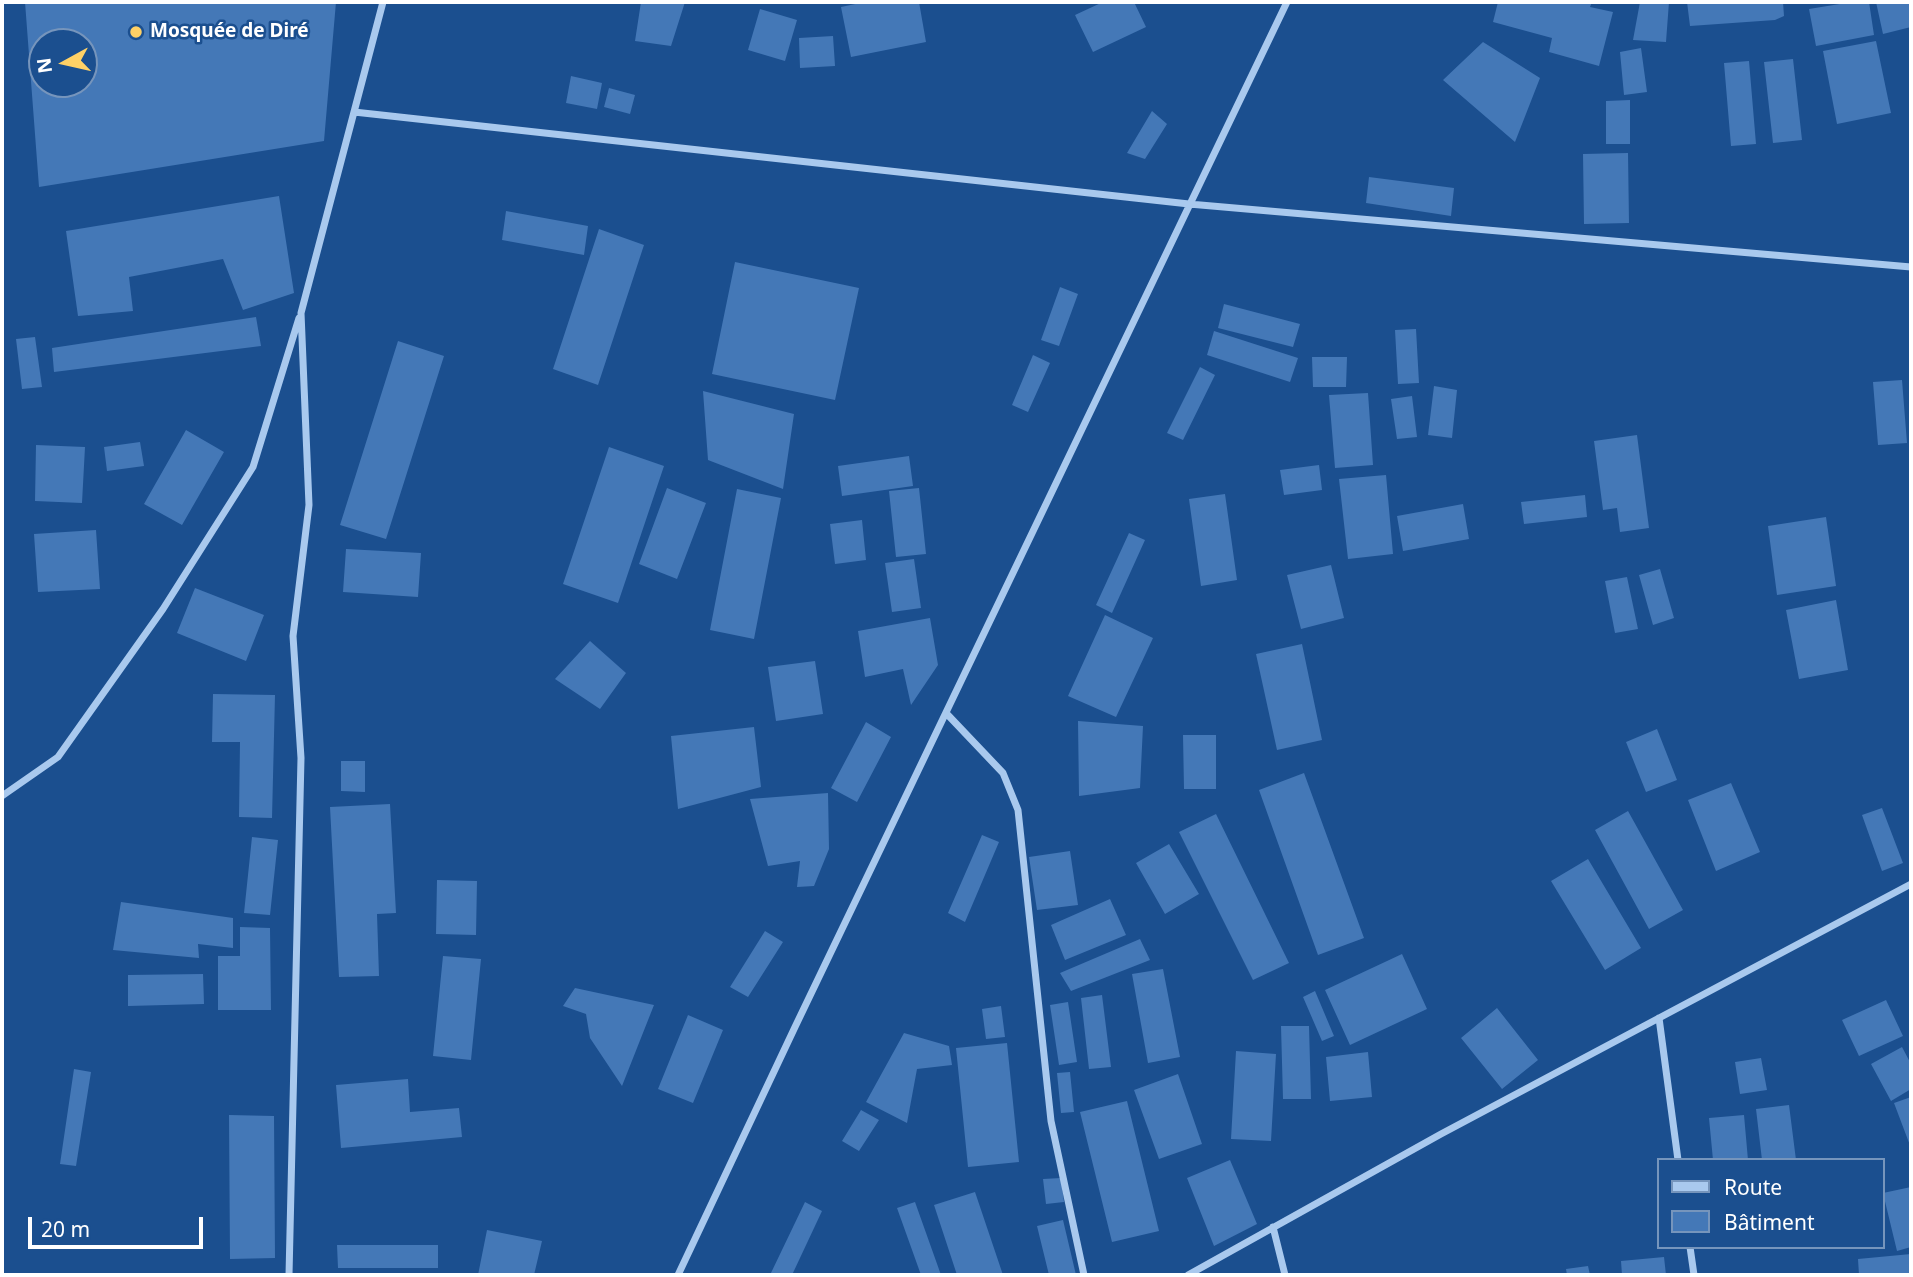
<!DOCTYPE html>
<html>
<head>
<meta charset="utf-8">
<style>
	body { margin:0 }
	#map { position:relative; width:1913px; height:1277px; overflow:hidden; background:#1b4f8f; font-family:"Noto Sans",sans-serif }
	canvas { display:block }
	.frame { position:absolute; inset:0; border:4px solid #fff; pointer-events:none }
	.legend { position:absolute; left:1657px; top:1158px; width:228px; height:91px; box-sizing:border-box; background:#1b4f8f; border:2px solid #7695bc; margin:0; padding:9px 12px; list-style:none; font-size:21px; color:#fff }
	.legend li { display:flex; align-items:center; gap:14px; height:35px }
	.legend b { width:35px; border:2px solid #7695bc }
	.north { position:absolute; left:28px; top:28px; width:70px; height:70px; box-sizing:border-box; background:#1b4f8f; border:2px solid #7695bc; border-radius:50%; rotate:262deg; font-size:19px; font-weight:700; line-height:28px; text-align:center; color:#fff }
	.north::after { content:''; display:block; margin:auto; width:24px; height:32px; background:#ffd166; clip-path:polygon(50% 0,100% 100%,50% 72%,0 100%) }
	.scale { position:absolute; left:28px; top:1217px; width:175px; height:32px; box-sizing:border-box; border:4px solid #fff; border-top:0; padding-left:9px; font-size:21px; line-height:24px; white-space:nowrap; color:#fff; -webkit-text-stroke:5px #1b4f8f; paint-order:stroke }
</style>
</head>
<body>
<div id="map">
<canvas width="1913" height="1277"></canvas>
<div class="frame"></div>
<ul class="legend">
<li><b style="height:9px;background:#a9c9ee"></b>Route</li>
<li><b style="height:19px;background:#4478b7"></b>Bâtiment</li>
</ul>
<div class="north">N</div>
<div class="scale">20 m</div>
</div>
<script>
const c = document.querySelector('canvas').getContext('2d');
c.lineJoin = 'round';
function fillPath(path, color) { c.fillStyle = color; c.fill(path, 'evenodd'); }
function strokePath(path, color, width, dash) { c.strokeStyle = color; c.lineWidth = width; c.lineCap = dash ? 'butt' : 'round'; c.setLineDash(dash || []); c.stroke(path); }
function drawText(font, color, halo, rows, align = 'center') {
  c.font = font + ' "Noto Sans",sans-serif'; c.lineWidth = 5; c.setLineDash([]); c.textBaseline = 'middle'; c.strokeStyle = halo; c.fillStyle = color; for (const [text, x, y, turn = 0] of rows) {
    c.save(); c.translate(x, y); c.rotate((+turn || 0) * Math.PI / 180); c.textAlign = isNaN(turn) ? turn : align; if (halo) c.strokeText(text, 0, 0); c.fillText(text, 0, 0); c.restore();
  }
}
const building = new Path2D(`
	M25 2H336L324 141 39 187ZM42 42H84V84H42Z
	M641 2H685L671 46 635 41Z
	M865 2H919L926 42 851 57 841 7Z
	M1103 2H1134L1146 27 1093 52 1075 15Z
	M1498 2H1592L1590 7 1613 12 1599 66 1549 52 1552 38 1493 22Z
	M1640 2H1669L1666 42 1633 40Z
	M1687 2H1783L1784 16 1775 20 1690 26Z
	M1852 2H1869L1874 35 1816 46 1809 9Z
	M1876 2H1911V27L1883 34Z
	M760 9 797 20 785 61 748 50Z
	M833 36 835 66 800 68 799 38Z
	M1876 41 1891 113 1837 124 1823 51Z
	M1483 42 1540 78 1515 142 1443 80Z
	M1641 48 1647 92 1624 95 1620 52Z
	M1793 59 1802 140 1773 143 1764 62Z
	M1749 61 1756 144 1731 146 1724 63Z
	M571 76 602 83 597 109 566 103Z
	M609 88 635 95 630 114 604 107Z
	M1630 100V144H1606V101Z
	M1152 111 1167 124 1145 159 1127 153Z
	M1628 153 1629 223 1584 224 1583 154Z
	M1369 177 1454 188 1451 216 1366 203Z
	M279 196 294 293 243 310 223 259 129 277 133 311 78 316 66 231Z
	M506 211 588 226 584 255 502 240Z
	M599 229 644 245 598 385 553 369Z
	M735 262 859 288 835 400 712 374Z
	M1060 287 1078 294 1059 346 1041 340Z
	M1224 304 1300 324 1293 347 1218 328Z
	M256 317 261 346 54 372 52 348Z
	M1416 329 1419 383 1398 384 1395 330Z
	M1214 331 1298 358 1290 382 1207 355Z
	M35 337 42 387 22 389 16 339Z
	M398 341 444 356 386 539 340 525Z
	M1033 355 1050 363 1028 412 1012 405Z
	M1312 357H1347L1346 387H1313Z
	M1200 367 1215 375 1183 440 1167 433Z
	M1902 380 1907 443 1878 445 1873 382Z
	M1434 386 1457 390 1452 438 1428 435Z
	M703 391 794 414 783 489 708 460Z
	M1368 393 1373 465 1335 468 1329 395Z
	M1412 396 1417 437 1397 439 1391 399Z
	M186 430 224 452 182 525 144 504Z
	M1637 435 1649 528 1620 532 1617 508 1603 510 1594 441Z
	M140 442 144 466 107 471 104 447Z
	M36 445 85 447 82 503 35 501Z
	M609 447 664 466 618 603 563 584Z
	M909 456 913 486 842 496 838 466Z
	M1319 465 1322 490 1284 495 1280 470Z
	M1386 475 1393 554 1348 559 1339 479Z
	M667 488 706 503 677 579 639 564Z
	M919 488 926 554 896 557 889 491Z
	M737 489 781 498 754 639 710 630Z
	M1225 494 1237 580 1201 586 1189 499Z
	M1585 495 1587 517 1524 524 1521 502Z
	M1463 504 1469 539 1403 551 1397 516Z
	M1826 517 1836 586 1777 595 1768 526Z
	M862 520 866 560 835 564 830 524Z
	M96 530 100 589 38 592 34 534Z
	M1129 533 1145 540 1112 613 1096 605Z
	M346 549 421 553 418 597 343 592Z
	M914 559 921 608 892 612 885 563Z
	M1331 565 1344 618 1301 629 1287 575Z
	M1660 569 1674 618 1653 625 1639 575Z
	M1627 577 1638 629 1615 633 1605 581Z
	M195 588 264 615 246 661 177 633Z
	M1836 600 1848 670 1799 679 1786 610Z
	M1105 615 1153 638 1116 717 1068 696Z
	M930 618 938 665 911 705 903 669 865 677 858 631Z
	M590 641 626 673 600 709 555 679Z
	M1302 644 1322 740 1277 750 1256 654Z
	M815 661 823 714 776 721 768 667Z
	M213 694 275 695 272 818 239 817 240 742H212Z
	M1078 721 1143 726 1140 788 1079 796Z
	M866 722 891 737 857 802 831 788Z
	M754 727 761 787 678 809 671 736Z
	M1657 729 1677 780 1646 792 1626 742Z
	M1183 735H1216V789H1184Z
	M341 761H365V792L341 791Z
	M1304 773 1364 938 1318 955 1259 790Z
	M1731 783 1760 852 1716 871 1688 800Z
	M828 793 829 849 814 886 797 887 800 861 768 866 750 799Z
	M390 804 396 913 377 914 379 976 339 977 330 807Z
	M1882 808 1903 863 1882 871 1862 815Z
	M1628 811 1683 910 1649 929 1595 830Z
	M1216 814 1289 963 1253 980 1179 832Z
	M982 835 999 842 965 922 948 913Z
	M252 837 278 840 270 915 244 913Z
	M1169 844 1199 894 1165 914 1136 863Z
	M1070 851 1078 905 1037 910 1029 857Z
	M1588 859 1641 948 1605 970 1551 881Z
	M437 880 477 881 476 935 436 934Z
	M1110 899 1126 935 1065 960 1051 925Z
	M121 902 233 918V948L198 944 199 958 113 950Z
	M240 927 270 928 271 1010H218V956H240Z
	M765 931 783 942 748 997 730 987Z
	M1140 939 1150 960 1071 991 1060 973Z
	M1402 954 1427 1009 1350 1045 1325 990Z
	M443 956 481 959 471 1060 433 1056Z
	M1163 969 1180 1057 1148 1063 1132 974Z
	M203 974 204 1004 128 1006V975Z
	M575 988 654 1005 622 1086 590 1038 586 1014 563 1006Z
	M1315 991 1334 1036 1322 1041 1303 997Z
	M1102 995 1111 1067 1089 1069 1081 998Z
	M1886 1000 1903 1036 1859 1056 1842 1020Z
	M1068 1002 1077 1062 1059 1065 1050 1005Z
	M1001 1006 1005 1037 986 1039 982 1009Z
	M1497 1008 1538 1060 1502 1089 1461 1038Z
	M688 1015 723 1030 693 1103 658 1089Z
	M1281 1026H1309L1311 1099H1283Z
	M904 1033 949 1046 952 1065 917 1069 907 1123 866 1102Z
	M1007 1043 1019 1162 968 1167 956 1048Z
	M1902 1047 1911 1064V1089L1891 1101 1871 1064Z
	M1236 1051 1276 1054 1271 1141 1231 1139Z
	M1368 1052 1372 1097 1330 1101 1326 1057Z
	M1761 1058 1767 1090 1740 1094 1735 1062Z
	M74 1069 91 1072 76 1166 60 1164Z
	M1070 1072 1074 1112 1061 1113 1057 1073Z
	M1178 1074 1202 1144 1159 1159 1134 1090Z
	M408 1079 410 1112 459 1108 462 1137 341 1148 336 1085Z
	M1911 1097V1148L1894 1103Z
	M1127 1101 1159 1231 1112 1242 1080 1112Z
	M1789 1105 1796 1160H1762L1756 1109Z
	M861 1110 879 1120 859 1151 842 1141Z
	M229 1115 274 1116 275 1258 230 1259Z
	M1744 1115 1748 1160H1713L1709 1118Z
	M1230 1160 1257 1224 1214 1246 1187 1178Z
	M1061 1178 1064 1202 1046 1204 1043 1179Z
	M1911 1187V1247L1897 1251 1883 1193Z
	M975 1192 1003 1275H957L934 1205Z
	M805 1202 822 1211 792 1275H770Z
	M915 1202 941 1275H921L897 1208Z
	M1063 1220 1076 1275H1049L1037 1226Z
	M487 1230 542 1241 534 1275H478Z
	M337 1245H438V1268H338Z
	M1911 1254V1275H1859L1858 1259Z
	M1664 1257 1666 1275H1622L1621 1261Z
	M1588 1266 1590 1275H1567L1566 1269Z`);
const minor = new Path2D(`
	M354 112 1189 204 1911 267
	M946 713 1003 773 1018 810 1051 1121 1084 1275
	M2 796 58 757 163 609 253 467 299 318
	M1659 1018 1678 1160
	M1273 1227 1285 1275
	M1690 1247 1694 1275
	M289 1275 301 758 293 636 309 505 301 313 383 2
	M678 1275 795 1027 1287 2
	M1188 1275 1441 1134 1911 884`);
const markers = [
	[136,32,7,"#ffd166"]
];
const poiNames = [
	["Mosquée de Diré",150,32]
];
fillPath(building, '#4478b7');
strokePath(minor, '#a9c9ee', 7);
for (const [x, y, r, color] of markers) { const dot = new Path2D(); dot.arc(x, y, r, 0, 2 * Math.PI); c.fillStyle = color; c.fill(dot); strokePath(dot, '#1b4f8f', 2.5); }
drawText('bold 19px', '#fff', '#1b4f8f', poiNames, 'left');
</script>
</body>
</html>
